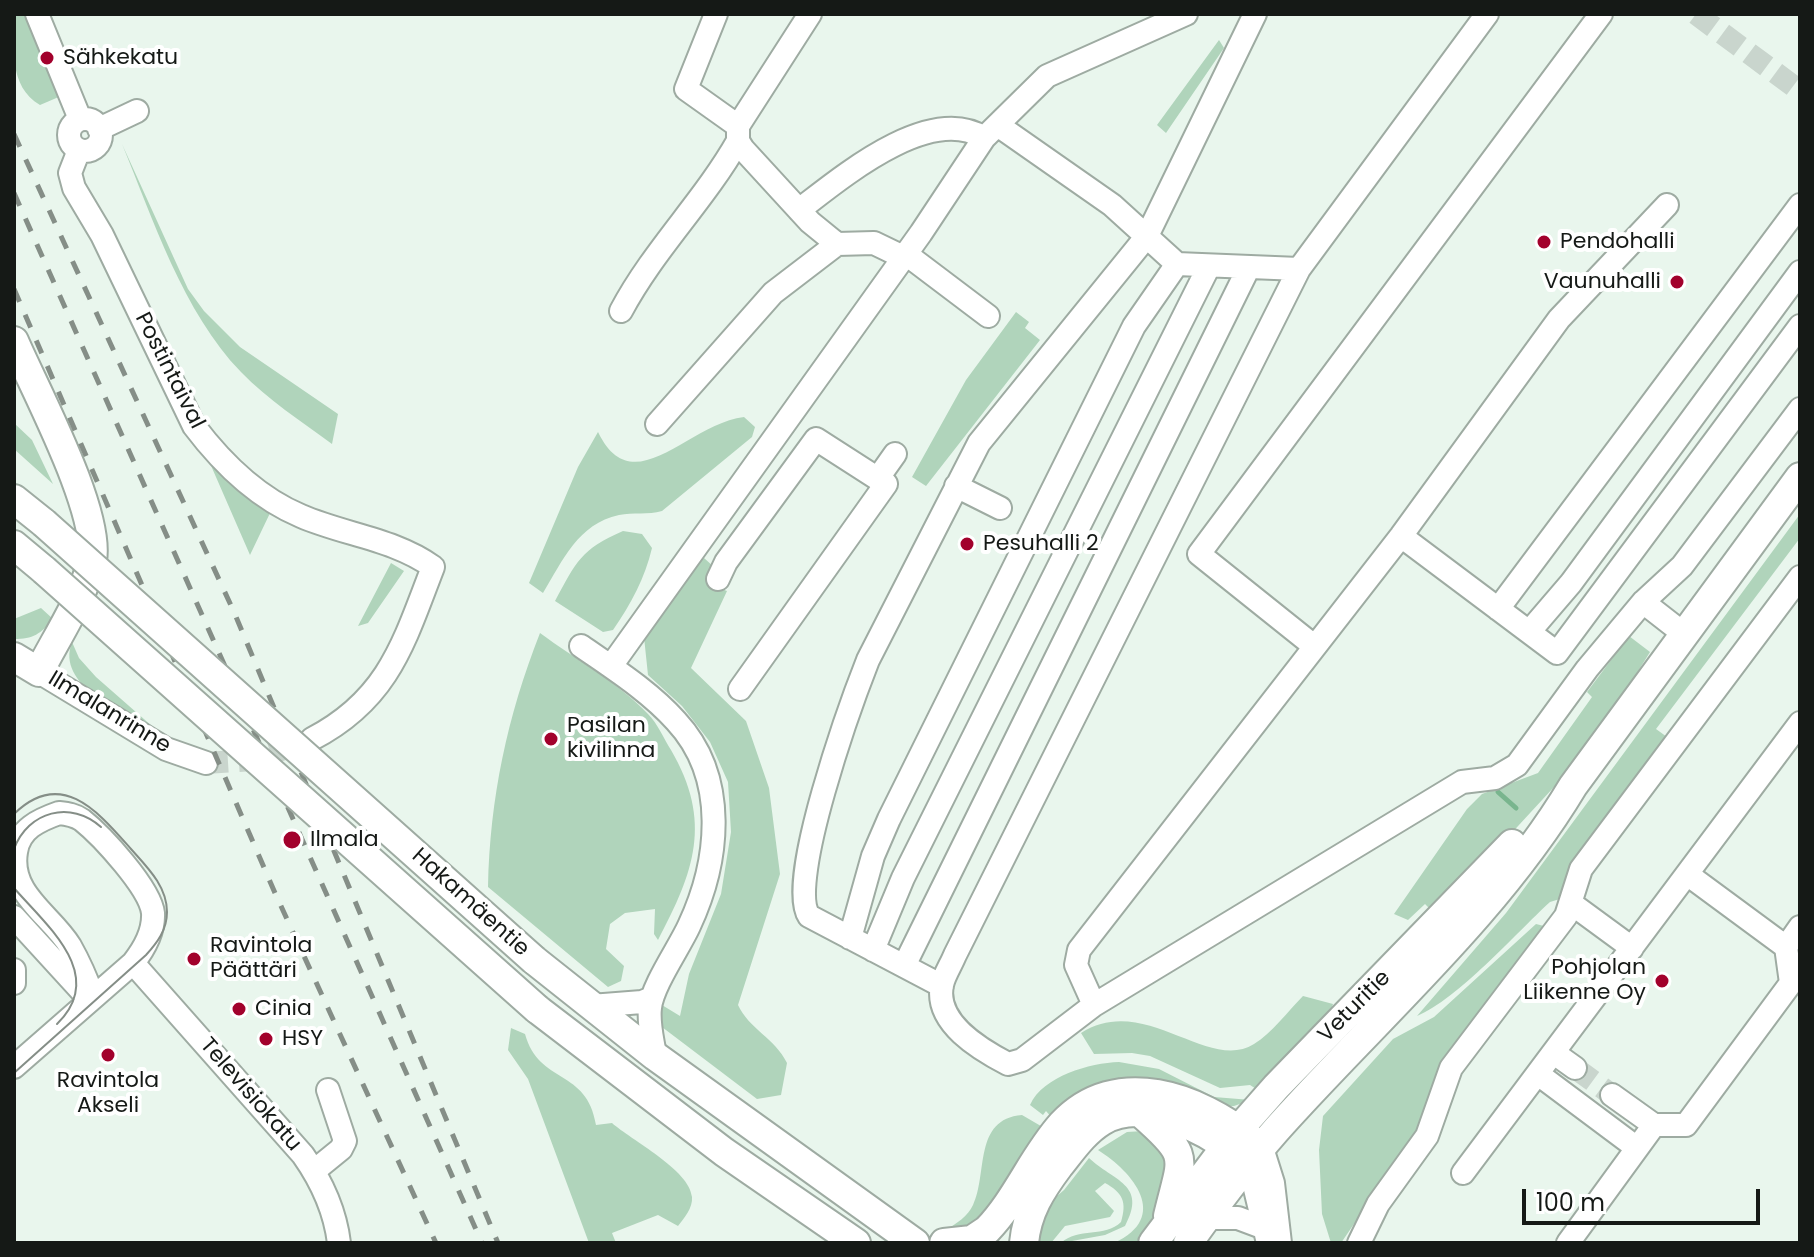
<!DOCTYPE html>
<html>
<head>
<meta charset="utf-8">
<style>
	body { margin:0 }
	#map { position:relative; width:1814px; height:1257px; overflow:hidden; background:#e9f6ed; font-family:Poppins,sans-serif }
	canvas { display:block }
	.frame { position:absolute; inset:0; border:16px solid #151916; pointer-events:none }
	.scale { position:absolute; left:1522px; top:1189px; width:238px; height:36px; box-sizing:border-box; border:4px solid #151916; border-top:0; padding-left:10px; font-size:24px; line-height:28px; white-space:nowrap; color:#151916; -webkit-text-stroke:6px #fff; paint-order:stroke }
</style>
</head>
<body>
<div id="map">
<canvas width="1814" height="1257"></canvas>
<div class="frame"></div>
<div class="scale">100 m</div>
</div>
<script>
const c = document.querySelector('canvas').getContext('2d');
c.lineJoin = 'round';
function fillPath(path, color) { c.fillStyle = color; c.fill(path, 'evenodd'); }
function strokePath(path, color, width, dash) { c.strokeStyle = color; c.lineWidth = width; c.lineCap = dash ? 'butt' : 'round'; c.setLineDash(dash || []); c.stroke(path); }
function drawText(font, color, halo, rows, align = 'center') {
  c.font = font + ' Poppins,sans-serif'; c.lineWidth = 8; c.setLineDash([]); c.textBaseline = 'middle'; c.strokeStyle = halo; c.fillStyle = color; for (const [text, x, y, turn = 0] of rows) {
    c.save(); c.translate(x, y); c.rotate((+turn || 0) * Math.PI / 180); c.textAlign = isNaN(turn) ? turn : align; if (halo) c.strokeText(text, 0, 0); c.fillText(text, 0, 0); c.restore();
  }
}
const green = new Path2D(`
	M14 14H26L61 96 40 105C8 86 14 47 14 14Z
	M1219 40 1224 48 1166 133 1157 125Z
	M122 144 188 289 204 311 240 347 338 414 332 444C301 421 268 400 241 372 183 312 153 219 122 144Z
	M1016 312 1029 322 1025 328 1040 340 926 486 912 477 966 380Z
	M744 417 755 427 752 437 662 511C648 515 633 512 619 515 578 524 563 560 543 593L529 583 578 467 598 432C633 504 687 424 744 417Z
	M14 423 32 440 53 484 14 449Z
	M209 461 271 511 250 555Z
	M1800 514V538L1656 729 1667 737 1563 898 1550 902C1515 934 1458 999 1417 1016L1506 913Z
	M623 531 642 534 652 548C645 578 631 604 613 630L603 632 555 601C577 561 580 550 623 531Z
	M704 558 714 567V586L727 591 691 668 746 721 769 788 780 874 738 1005C749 1029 775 1038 787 1063L781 1095 757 1099 658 1024 657 1002 680 1016 689 974 721 894 731 832 728 782 710 742 682 706 648 675 644 637 691 570Z
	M391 563 404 571 368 623 358 626Z
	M41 608 53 619C41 634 33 639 14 639V619Z
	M540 633C575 659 619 683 648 714 658 724 664 739 671 750 713 822 694 872 658 940L654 934 655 909 625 913 610 924 606 949 624 966 621 981 608 987 488 887C490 798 507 717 540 633Z
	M1629 636 1650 652 1614 710 1566 774 1436 915 1425 904 1408 920 1394 914 1467 809 1482 794 1538 773 1592 697 1587 692Z
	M72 642 79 658 96 677 153 727 151 730C123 713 55 685 72 642Z
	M1536 924 1544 926 1439 1069 1418 1130 1341 1243H1331L1322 1214 1319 1150 1323 1116 1393 1039 1434 1017Z
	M1303 996 1333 1004 1328 1020 1261 1092 1250 1085 1220 1088 1150 1056 1132 1053 1094 1054 1081 1033C1144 992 1208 1073 1254 1044 1272 1033 1288 1011 1303 996Z
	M511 1028 525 1034C539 1085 587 1068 596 1125L612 1123C631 1140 690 1170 692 1197 693 1208 684 1218 678 1226L658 1215 612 1233 616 1243H589L528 1079 508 1050Z
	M1119 1062 1159 1069 1214 1097 1251 1100 1234 1106 1053 1119 1046 1111 1043 1115 1030 1105C1043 1076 1090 1063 1119 1062Z
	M1022 1115 1046 1129 975 1226 946 1230C956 1224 968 1216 973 1205 988 1174 973 1119 1022 1115Z
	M1144 1131 1170 1149 1156 1212 1136 1243H1114C1171 1217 1133 1172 1098 1150L1127 1132Z
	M1089 1158C1113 1181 1148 1184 1125 1226L1105 1235 1061 1243C1078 1227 1105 1238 1121 1222 1127 1202 1123 1193 1105 1183L1095 1191 1114 1211 1110 1217 1065 1226 1051 1243H1033L1041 1210 1064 1190Z`);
const stream = new Path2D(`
	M1498 792 1516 808`);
const minorTunnel = new Path2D(`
	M1696 14 1800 91
	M206 763 253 760 307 741
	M1575 1068 1612 1095`);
const minor = new Path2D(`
	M37 14 80 119
	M716 14 686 89 738 126V141L743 149 810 222 837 244
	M1487 14 1299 269 955 955C951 965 944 975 942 985 934 1023 981 1050 1008 1064L1022 1060 1094 1005 1462 782 1495 778 1517 765 1587 669 1643 602 1682 566 1800 409
	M69 135a16 16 0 1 1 32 0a16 16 0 1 1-32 0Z
	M738 126 810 14
	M999 126 1112 205 1177 264 1299 269
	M99 129 137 111
	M79 150 70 173 74 188 102 235 194 426C222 463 258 498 301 516 345 535 394 539 433 567 404 642 389 699 312 739
	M799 210C842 177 930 103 984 138
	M906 254 988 316
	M621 311C654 249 704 201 738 141
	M657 424 773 293 837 244 874 243 903 257
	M878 478 895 454
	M956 486 1000 508
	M1401 536 1557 653 1800 326
	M718 579 726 562 816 439 886 484 740 689
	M1643 602 1684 634
	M1498 609 1800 205
	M1529 632 1571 583 1800 272
	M581 646C614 669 649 691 676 721 729 778 719 862 689 926 679 948 652 986 650 1008 648 1024 653 1041 655 1056
	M1314 646 1199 554 1601 14
	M611 666 921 233 984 138 1047 76 1186 14
	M39 672 166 749 206 763
	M1687 874 1786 947
	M1572 904 1632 948
	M14 917 89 999
	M850 938 873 856 889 819 1134 326 1177 264
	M873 950 903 878 1208 268
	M133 963 303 1155C322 1182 335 1210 339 1243
	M904 966 1248 269
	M14 970V983
	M942 986 809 916C786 883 851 703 868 660L979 443 1147 236 1255 14
	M1094 1005 1076 965 1079 950 1401 536 1559 319 1667 205
	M591 1006 642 1002 652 998
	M1554 1053 1575 1068
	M14 1067 133 963C145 948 154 932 153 913 150 888 102 836 82 820 75 815 68 814 59 813 39 820 19 829 16 852 9 894 51 915 70 946 79 962 87 980 93 997
	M1538 1074 1637 1148
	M1612 1095 1654 1125
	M1262 1148 1273 1183 1280 1243
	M1249 1164 1268 1243
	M314 1171 341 1149 345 1141 328 1090
	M1463 1173 1800 723
	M1206 1218H1238L1262 1227
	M1359 1243 1378 1204 1427 1136 1451 1068 1566 916 1581 869 1800 577
	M1568 1243 1654 1125H1686L1791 983 1786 947 1800 927`);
const major = new Path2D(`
	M14 341C35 390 101 512 92 560 85 595 55 640 39 672L14 657
	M14 499 44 523
	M14 545 44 570
	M534 960 655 1056 915 1243
	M537 1009 724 1152 856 1243
	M1143 1115C1192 1158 1182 1156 1168 1216
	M944 1243 972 1240 987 1230C1017 1199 1033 1156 1062 1124 1116 1066 1199 1097 1252 1140
	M1024 1243C1027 1212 1041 1190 1059 1166 1072 1150 1084 1132 1102 1121 1144 1096 1205 1129 1239 1156
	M1153 1243 1239 1129 1276 1087 1512 844
	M1188 1243C1219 1200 1251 1157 1287 1118 1384 1011 1498 911 1573 786L1800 477`);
const tram = new Path2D(`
	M14 814C62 767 99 813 131 849 147 867 167 886 167 912 167 930 157 943 146 955L14 1073
	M14 849C28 811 71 800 101 827
	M14 888C46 925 108 975 57 1024`);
const rail = new Path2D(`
	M14 134 234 612 498 1243
	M14 193 482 1243
	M14 289 275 893 436 1243`);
const majorBridge = new Path2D(`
	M44 523 534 960
	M44 570 537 1009`);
const markers = [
	[47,58,8,"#a2012c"],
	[1544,242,8,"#a2012c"],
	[1677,282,8,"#a2012c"],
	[967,544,8,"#a2012c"],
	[551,739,8,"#a2012c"],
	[292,840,10,"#a2012c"],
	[194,959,8,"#a2012c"],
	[1662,981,8,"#a2012c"],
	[239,1009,8,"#a2012c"],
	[266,1039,8,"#a2012c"],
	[108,1055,8,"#a2012c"]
];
const poiNames = [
	["Sähkekatu",63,58],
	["Pendohalli",1560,242],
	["Vaunuhalli",1661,282,"right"],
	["Pesuhalli 2",983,544],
	["Pasilan",567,726],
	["kivilinna",567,751],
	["Ilmala",310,840],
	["Ravintola",210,946],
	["Päättäri",210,971],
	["Pohjolan",1646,968,"right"],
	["Liikenne Oy",1646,993,"right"],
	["Cinia",255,1009],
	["HSY",282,1039],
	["Ravintola",108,1081,"center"],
	["Akseli",108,1106,"center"]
];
const streetNames = [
	["Postintaival",169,371,63],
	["Ilmalanrinne",109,713,31],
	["Hakamäentie",470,903,42],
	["Veturitie",1355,1007,-45],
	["Televisiokatu",250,1095,49]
];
fillPath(green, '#b0d4bb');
strokePath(stream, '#79b58e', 5);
strokePath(minorTunnel, '#c9d5cd', 22, [22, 11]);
strokePath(minor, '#9eaba2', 26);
strokePath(major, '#9eaba2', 32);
strokePath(minor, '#fff', 22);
strokePath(major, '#fff', 28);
strokePath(tram, '#858e87', 2);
strokePath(rail, '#858e87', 5, [14, 14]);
strokePath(majorBridge, '#9eaba2', 32, []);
strokePath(majorBridge, '#fff', 28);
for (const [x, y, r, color] of markers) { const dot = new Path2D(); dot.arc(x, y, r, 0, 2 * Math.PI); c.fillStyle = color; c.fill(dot); strokePath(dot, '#fff', 3); }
drawText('22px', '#151916', '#fff', poiNames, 'left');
drawText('22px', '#151916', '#fff', streetNames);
</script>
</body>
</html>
